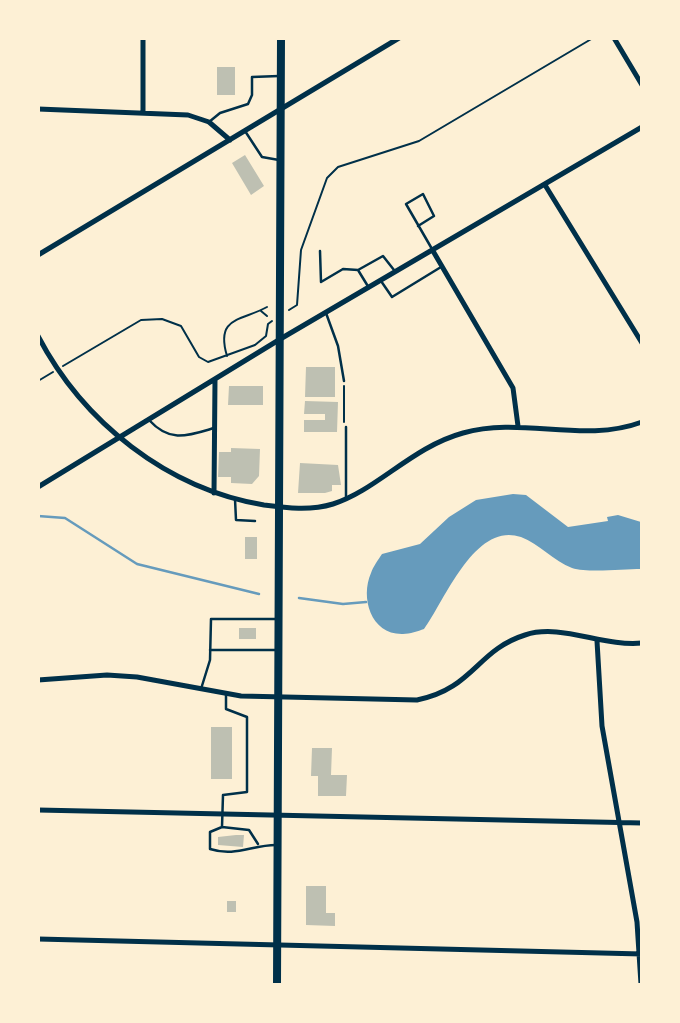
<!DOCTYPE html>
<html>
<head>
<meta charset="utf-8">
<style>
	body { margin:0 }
	#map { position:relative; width:680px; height:1023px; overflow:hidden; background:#fdf0d5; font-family:Rubik,sans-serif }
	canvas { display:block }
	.frame { position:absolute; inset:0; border:40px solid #fdf0d5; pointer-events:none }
</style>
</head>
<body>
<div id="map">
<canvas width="680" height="1023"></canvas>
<div class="frame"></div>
</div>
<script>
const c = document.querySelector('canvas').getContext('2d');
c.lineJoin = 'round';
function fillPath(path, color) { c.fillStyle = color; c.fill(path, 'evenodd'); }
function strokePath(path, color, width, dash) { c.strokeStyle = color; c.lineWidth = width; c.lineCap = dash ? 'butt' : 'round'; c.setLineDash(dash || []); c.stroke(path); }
const water = new Path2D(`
	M513 494 526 495 568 527 608 521 607 517 618 515 641 522V569C623 569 588 573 572 568 554 561 539 544 521 537 475 521 445 600 424 629 418 631 410 634 403 634 371 635 360 598 371 573 373 567 378 560 382 554L420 544 449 517 476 500Z`);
const stream = new Path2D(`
	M38 516 65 518 137 564 259 594
	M299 598 343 604 366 602`);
const building = new Path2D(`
	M217 67H235V95H217Z
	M245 155 264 186 251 195 232 163Z
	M306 367H335V397H305Z
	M229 386H263V405H228Z
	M305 401 338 402 337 432H304V420H325V414H304Z
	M231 448 260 449 259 476 252 484 231 483V477H218L219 452H231Z
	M300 463 338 465 341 485H332V491L325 493H298Z
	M245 537H257V559H245Z
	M239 628H256V639H239Z
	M211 727H232V779H211Z
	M312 748H332L331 775H347L346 796H318V776H311Z
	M236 835H244L243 847 218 845V837Z
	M306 886H326V913H335V926L306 925Z
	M227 901H236V912H227Z`);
const path = new Path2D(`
	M289 310 297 305 301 250 327 178 338 167 419 141 593 38
	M261 311 267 316
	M227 356C215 316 242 321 267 307
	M63 366 141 320 162 319 181 326 199 357 208 362 255 345 266 336 268 324 272 321
	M38 381 53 372
	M344 422V386`);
const service = new Path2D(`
	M209 122 220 113 248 104 252 95V77L279 76
	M245 131 262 157 279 160
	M418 226 434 216 423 194 406 204 432 249
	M320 251 321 282 343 269 358 270 383 256 394 270
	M358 270 369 288
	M381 281 392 297 441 267
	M326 313 338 346 344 381
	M149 420C170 443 187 436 214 428
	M346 427V498
	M235 499 236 520 255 521
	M210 650H277
	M201 689 210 660 211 619H276
	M222 827 223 795 247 792V717L226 709V694
	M258 844 249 830 222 827 210 832V849C235 857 252 845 276 845`);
const minor = new Path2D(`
	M143 38V111
	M614 38 642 85
	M38 109 188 115 209 122 230 140
	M545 185 642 343
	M433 251 513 388 518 426
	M38 255 399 38
	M38 336C83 422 167 489 264 505 287 508 310 511 333 504 377 490 412 447 463 433 522 416 583 444 642 422
	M38 487 282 338 642 127
	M214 493 215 380
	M597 641 602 726 637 922 641 984
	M38 680 107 675 137 677 241 696 417 700C473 689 477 650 525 635 561 623 603 647 642 643
	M38 810 642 823
	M38 939 642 954`);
const secondary = new Path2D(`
	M277 984 281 38`);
fillPath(water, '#669bbc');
strokePath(stream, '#669bbc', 2.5);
fillPath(building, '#bec0b2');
strokePath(path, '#003049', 2);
strokePath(service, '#003049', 2.5);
strokePath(minor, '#003049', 5);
strokePath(secondary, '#003049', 8);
</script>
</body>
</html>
